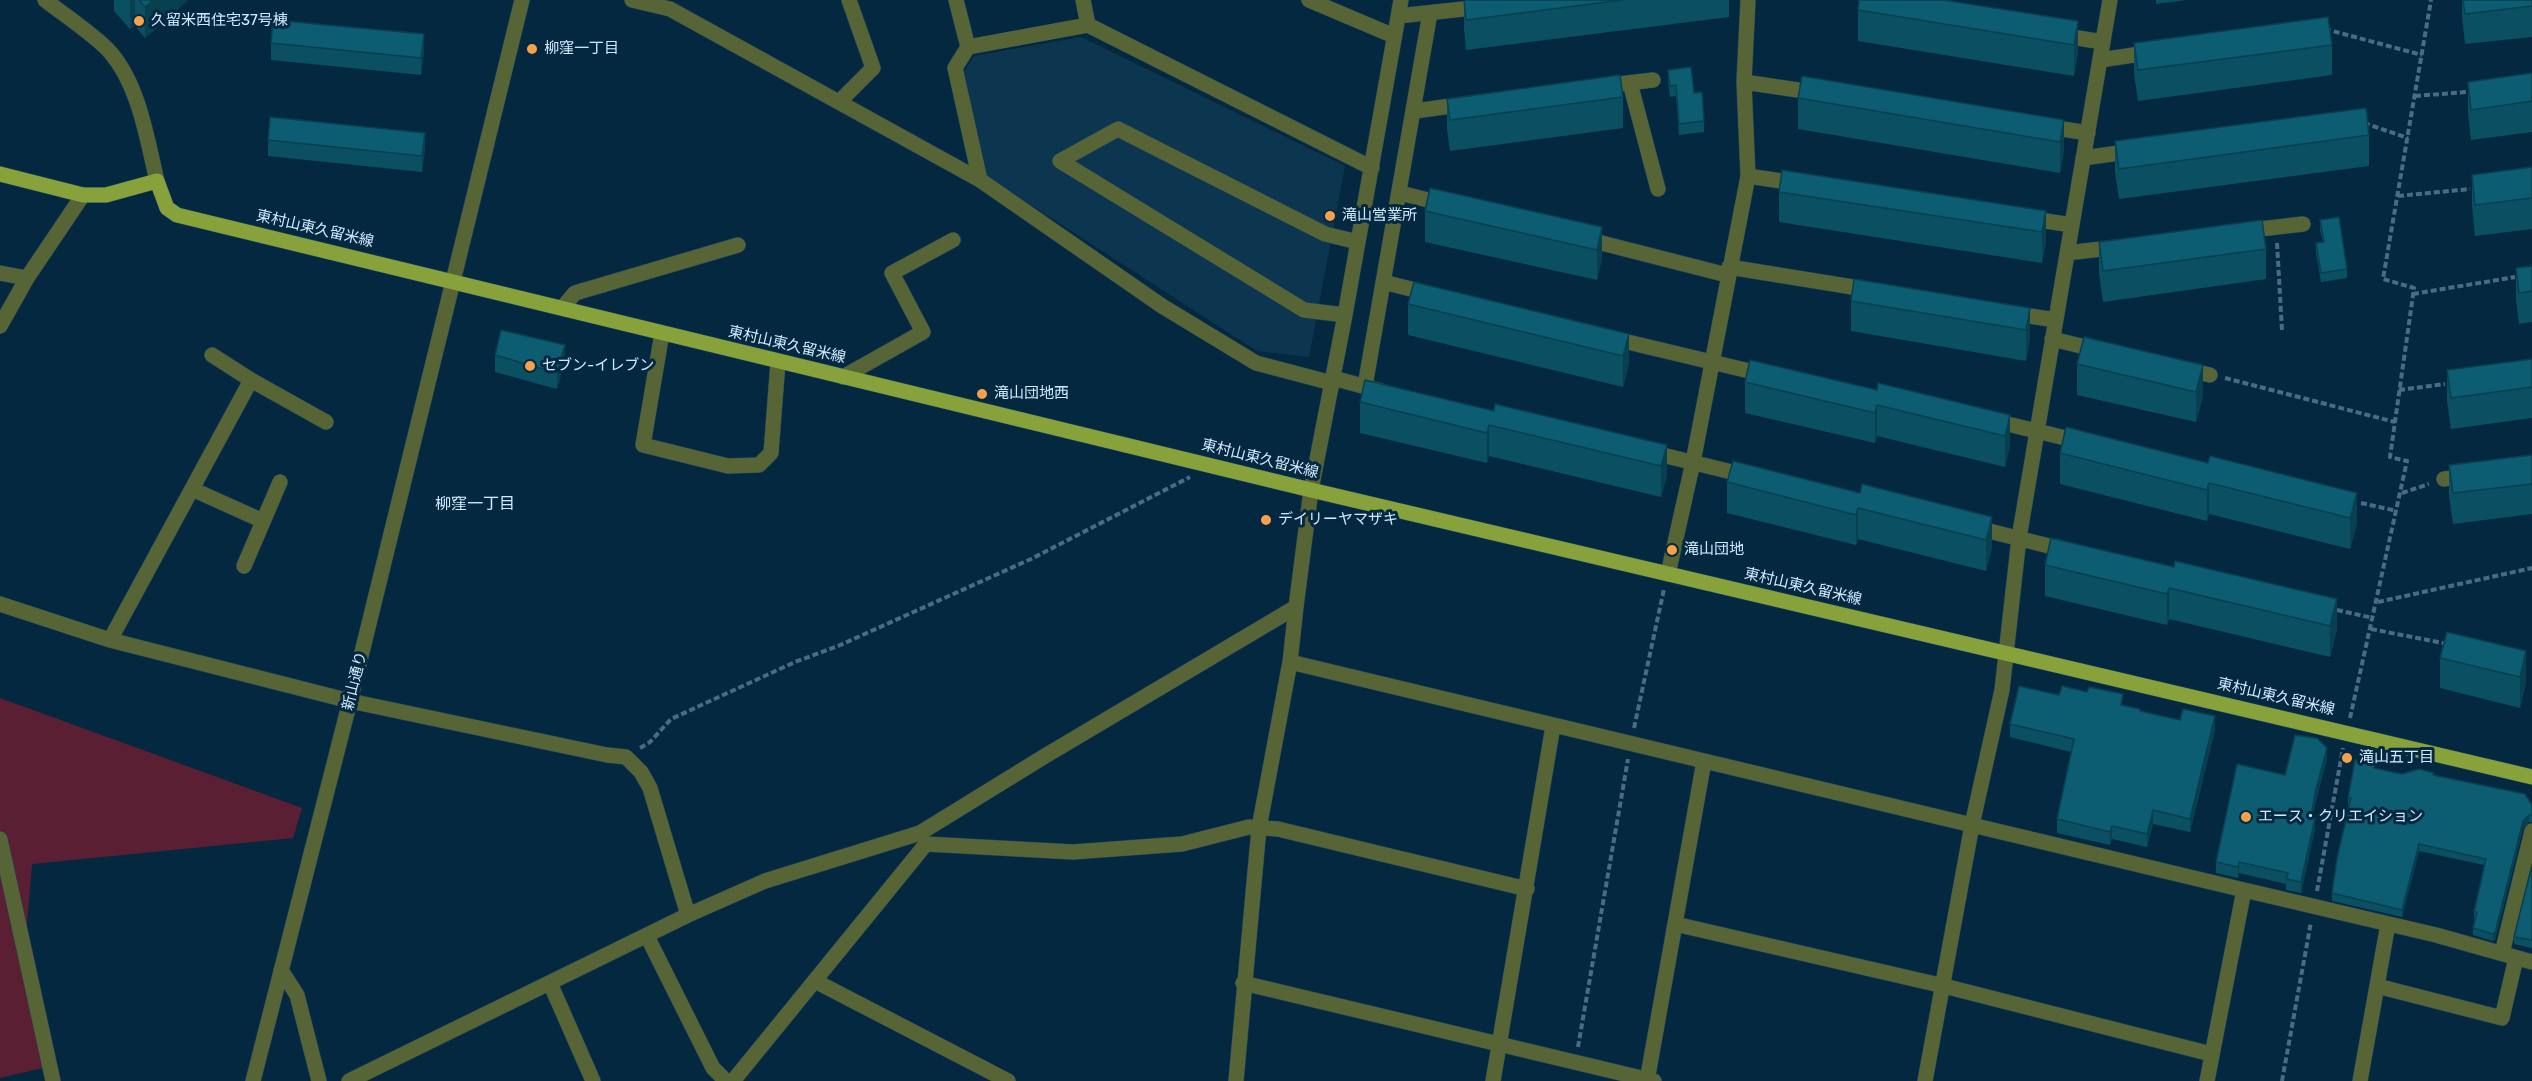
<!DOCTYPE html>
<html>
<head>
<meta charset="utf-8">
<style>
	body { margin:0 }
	canvas { display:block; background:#042840 }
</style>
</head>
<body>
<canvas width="2532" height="1081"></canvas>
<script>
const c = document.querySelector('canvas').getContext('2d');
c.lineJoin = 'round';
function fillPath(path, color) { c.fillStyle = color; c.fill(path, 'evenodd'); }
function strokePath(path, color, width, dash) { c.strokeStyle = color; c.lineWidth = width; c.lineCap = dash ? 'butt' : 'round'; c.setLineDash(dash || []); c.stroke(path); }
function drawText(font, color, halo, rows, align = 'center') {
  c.font = font + ' Rubik,"Noto Sans JP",sans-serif'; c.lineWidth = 6; c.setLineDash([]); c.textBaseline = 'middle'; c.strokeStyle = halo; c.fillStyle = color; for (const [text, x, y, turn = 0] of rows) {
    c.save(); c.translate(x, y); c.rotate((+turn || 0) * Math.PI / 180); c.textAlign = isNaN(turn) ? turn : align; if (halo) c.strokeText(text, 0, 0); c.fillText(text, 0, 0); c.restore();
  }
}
const built = new Path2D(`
	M1081 37 1345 166 1309 357 1257 351 983 174 961 77 974 56Z`);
const green = new Path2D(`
	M0 698 302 808 293 838 32 864 23 971 43 1068 0 1078Z`);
const path = new Path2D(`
	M2325 29 2422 55
	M2415 96 2467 92
	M2364 123 2408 138
	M2398 196 2470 189
	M2277 243 2282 330
	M2413 294 2515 277
	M2225 378 2395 422
	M2399 390 2445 384
	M2402 493 2429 484
	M2361 503 2397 511
	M2378 602 2532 568
	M2337 610 2373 618
	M2371 629 2448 644
	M2350 718 2407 461 2390 457 2414 288 2383 279 2431 0
	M1634 728 1664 589
	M640 748 650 742 671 719 795 662 838 646 1031 559 1190 477
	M2317 891 2343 748
	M1578 1047 1628 759
	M2282 1081 2311 922`);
const minor = new Path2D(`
	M45 0C63 14 96 36 110 52 139 85 147 139 157 181
	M632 0 670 9 980 180 1162 306 1256 363 1332 383
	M956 0 968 47
	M1083 0 1088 25
	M1309 0 1394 36
	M1398 16 1482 7
	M2059 35 2103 42
	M2100 60 2154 52
	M1744 82 1818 93
	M1630 83 1658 189
	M1602 86 1653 80
	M840 101 873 68 849 0
	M1415 111 1465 104
	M2044 126 2088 133
	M2083 158 2134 151
	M1748 176 1801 184
	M980 180 955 68 968 47 1088 25 1372 168
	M1400 193 1448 205
	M2026 218 2072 225
	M2243 231 2303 224
	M1582 238 1727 275
	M2067 253 2118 247
	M1729 267 1871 290
	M0 273 27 278
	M1383 282 1431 294
	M563 307 575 293 738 245
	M2010 313 2056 320
	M1345 315 1304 310 1060 161 1118 129 1325 234 1358 242
	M0 326 27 278 83 195
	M662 333 643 445 728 466 759 465 771 453 778 362
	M1611 338 1766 375
	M2052 339 2102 351
	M212 355 251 380 326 422
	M2184 369 2210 375
	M843 377 923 332 892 273 953 240
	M1333 378 1381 391
	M1365 386 1430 13
	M1991 420 2082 442
	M1646 451 1748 476
	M2444 479 2469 476
	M192 489 263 521
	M1973 527 2069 551
	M244 566 280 482
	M1668 574 1693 462 1748 176 1744 82 1748 0
	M0 604 110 640 350 701 607 755 626 757 641 772 650 788 688 915
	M110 640 251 380
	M1290 662 2244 890 2207 1081
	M0 839 53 1081
	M926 844 1073 852 1182 844 1249 827 1278 829 1527 889
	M2244 890 2436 935 2532 962
	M1675 924 1944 986 2211 1054
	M647 936 713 1068 726 1081
	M2502 953 2532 831
	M281 970 297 995 319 1081
	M815 981 1008 1081
	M550 983 593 1081
	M1243 983 1654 1081
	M2377 986 2502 1018 2516 958
	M253 1081 350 701 522 0
	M349 1081 688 915 765 881 920 833 1045 756 1296 607 1311 490 1345 315 1401 0
	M733 1081 926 844
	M1236 1081 1259 828 1290 662 1296 607
	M1493 1081 1553 726
	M1647 1081 1704 761
	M1925 1081 1972 825 2002 690 2019 538 2110 0
	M2360 1081 2388 924`);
const major = new Path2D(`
	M0 174 83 195H106L157 181 167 208 177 215 1311 490 2532 777`);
const wall = new Path2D(`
	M114 0H188L145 38 135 26 130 29 114 11Z
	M1464 0H1729V17L1466 50 1464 29Z
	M2156 0H2187L2156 4Z
	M2462 0H2532V37L2465 44 2462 16Z
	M1858 10 2078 21V52L2074 76 1858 41Z
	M271 43 424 51 421 75 271 60Z
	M2134 43 2332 45V75L2138 101 2134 74Z
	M1668 70 1694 93 1704 121V132L1679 135 1676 96 1670 97 1668 81Z
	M2532 73V132L2471 140 2468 113V82Z
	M1623 97V128L1450 151 1447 130V99Z
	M1798 98 2064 120V150L2060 173 1798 129Z
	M2369 135V166L2119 199 2115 172V141Z
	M268 140 425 149 422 172 268 156Z
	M2532 167V229L2475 236 2472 206V175Z
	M1779 192 2046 211V242L2042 263 1779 222Z
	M1425 211 1602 227V258L1597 280 1425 242Z
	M2320 220 2347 269V278L2321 282 2316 253V243L2323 242 2320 230Z
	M2099 242 2266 249V279L2103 302 2099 273Z
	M2532 266V322L2519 324 2516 299V268Z
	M1851 301 2030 308V338L2026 361 1851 331Z
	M1408 304 1629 334V364L1623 387 1408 335Z
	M495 355 565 361 557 389 495 372Z
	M2532 359V418L2451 429 2447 401V370Z
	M2077 364 2203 365V396L2196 422 2077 395Z
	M1745 382 1877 390 2010 415V446L2005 467 1877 436 1875 443 1745 413Z
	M1360 402 1494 411 1667 445V476L1661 497 1489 456 1487 463 1360 433Z
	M2060 453 2208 463 2357 493V524L2350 549 2209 514 2207 521 2060 484Z
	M2532 455V514L2453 524 2449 496V465Z
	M1727 482 1860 493 1992 517V547L1986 571 1858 539 1856 545 1727 513Z
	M2045 565 2174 567 2337 599V629L2330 657 2169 619 2167 625 2045 596Z
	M2526 651V682L2520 708 2440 688V658Z
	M2059 695 2123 705 2140 711 2215 730 2190 832 2153 824 2147 847 2112 839 2110 845 2057 833V819L2071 752 2010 737V724Z
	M2327 759 2315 804 2313 817 2315 829 2301 893 2286 890V884L2239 873 2238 878 2216 873V862Z
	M2375 768 2402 774 2434 775 2532 805V822H2529L2523 829 2495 940 2493 941 2473 935V928L2475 919H2474V912L2484 865 2419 851 2402 917 2332 901V893L2349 805H2348V798Z
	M2532 865V948L2514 944V937Z`);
const shadedWall = new Path2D(`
	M130 0H135V26L130 29Z
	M153 0H188L145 38V7Z
	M2078 21V52L2074 76V45Z
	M424 34V51L421 75V58Z
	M2064 120V150L2060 173V142Z
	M425 133V149L422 172V156Z
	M2046 211V242L2042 263V232Z
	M1602 227V258L1597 280V250Z
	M2030 308V338L2026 361V330Z
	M1629 334V364L1623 387V356Z
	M565 345V361L557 389V373Z
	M2203 365V396L2196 422V392Z
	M1877 405V436L1875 443V413Z
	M2010 415V446L2005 467V436Z
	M1489 425V456L1487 463V433Z
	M1667 445V476L1661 497V466Z
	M2209 483V514L2207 521V490Z
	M2357 493V524L2350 549V518Z
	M1858 508V539L1856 545V515Z
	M1992 517V547L1986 571V540Z
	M2169 588V619L2167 625V594Z
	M2337 599V629L2330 657V626Z
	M2526 651V682L2520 708V677Z
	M2215 716V730L2190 832V819Z
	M2327 748V759L2315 804 2311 828V817L2315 793Z
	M2153 810V824L2147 847V834Z
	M2529 815V822L2523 829 2495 940 2493 941V934L2523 821Z
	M2315 818V829L2301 893V882Z
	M2112 826V839L2110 845V832Z
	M2419 844V851L2402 917V910Z
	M2239 862V873L2238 878V867Z`);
const building = new Path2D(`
	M139 0H153L145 7Z
	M1464 0H1622L1466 20Z
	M1859 0H1943L2078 21 2074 45 1858 10Z
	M2463 0H2532V6L2465 14Z
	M2328 17 2332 45 2138 70 2134 43Z
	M273 20 424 34 421 58 271 43Z
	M1691 67 1694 93 1702 92 1704 121 1679 124 1676 85 1670 86 1668 70Z
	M2532 73V101L2471 110 2468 82Z
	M1620 75 1623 97 1450 120 1447 99Z
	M1802 76 2064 120 2060 142 1798 98Z
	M2366 108 2369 135 2119 169 2115 141Z
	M270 117 425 133 422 156 268 140Z
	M2532 167V198L2475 205 2472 175Z
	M1782 170 2046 211 2042 232 1779 192Z
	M1430 188 1602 227 1597 250 1425 211Z
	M2339 217 2347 269 2321 273 2316 243 2324 242 2320 220Z
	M2262 220 2266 249 2103 271 2099 242Z
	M2532 266V291L2519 293 2516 268Z
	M1854 279 2030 308 2026 330 1851 301Z
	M1414 282 1629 334 1623 356 1408 304Z
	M501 330 565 345 557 373 495 355Z
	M2084 337 2203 365 2196 392 2077 364Z
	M2532 359V387L2451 398 2447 370Z
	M1750 360 1877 390 1878 383 2010 415 2005 436 1877 405 1875 413 1745 382Z
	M1365 380 1494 411 1495 404 1667 445 1661 466 1489 425 1487 433 1360 402Z
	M2066 427 2208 463 2210 456 2357 493 2350 518 2209 483 2207 490 2060 453Z
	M2532 455V484L2453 493 2449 465Z
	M1733 461 1860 493 1862 484 1992 517 1986 540 1858 508 1856 515 1727 482Z
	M2051 538 2174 567 2175 561 2337 599 2330 626 2169 588 2167 594 2045 565Z
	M2447 632 2526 651 2520 677 2440 658Z
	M2019 686 2059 695 2062 686 2087 692 2089 687 2123 694 2121 705 2140 709V711L2180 720 2183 709 2215 716 2190 819 2153 810 2147 834 2112 826 2110 832 2057 819 2074 739 2010 724Z
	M2295 735 2317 738 2327 748 2315 793 2311 817 2315 818 2301 882 2286 879 2288 873 2239 862 2238 867 2216 862 2237 764 2285 775Z
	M2355 760 2375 764 2374 768 2402 774 2419 769 2434 773 2433 775 2525 794 2532 805V815H2529L2523 821 2495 933 2493 934 2473 928 2477 912H2474L2486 859 2419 844 2402 910 2332 893 2337 858 2351 798H2348Z
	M2532 865V940L2514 937Z`);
const markers = [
	[139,21,6,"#f8a14a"],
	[532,49,6,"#f8a14a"],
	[1330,216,6,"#f8a14a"],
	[530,366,6,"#f8a14a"],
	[982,394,6,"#f8a14a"],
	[1266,520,6,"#f8a14a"],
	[1672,550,6,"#f8a14a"],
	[2347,758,6,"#f8a14a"],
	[2246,817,6,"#f8a14a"]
];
const poiNames = [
	["久留米西住宅37号棟",151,21],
	["柳窪一丁目",544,49],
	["滝山営業所",1342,216],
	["セブン-イレブン",542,366],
	["滝山団地西",994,394],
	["デイリーヤマザキ",1278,520],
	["滝山団地",1684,550],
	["滝山五丁目",2359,758],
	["エース・クリエイション",2258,817]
];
const streetNames = [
	["東村山東久留米線",315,229,13],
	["東村山東久留米線",787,345,13],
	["東村山東久留米線",1260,459,14],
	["東村山東久留米線",1803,587,13],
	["新山通り",355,681,-76],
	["東村山東久留米線",2276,697,13]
];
const neighbourhoodNames = [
	["柳窪一丁目",475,504]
];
fillPath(built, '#0c3550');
fillPath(green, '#5b1f33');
strokePath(minor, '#21435b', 16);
strokePath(major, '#21435b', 16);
strokePath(path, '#4b6b82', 4, [6, 3]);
strokePath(minor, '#566436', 15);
strokePath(major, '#87a23a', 15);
fillPath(wall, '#0a4f62');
fillPath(shadedWall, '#084050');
fillPath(building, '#0c5c72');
strokePath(building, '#084050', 1.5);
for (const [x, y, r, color] of markers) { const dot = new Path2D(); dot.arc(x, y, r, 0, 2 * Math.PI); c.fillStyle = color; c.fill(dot); strokePath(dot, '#042840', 2); }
drawText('15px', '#d0eafe', '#042840', poiNames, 'left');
drawText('15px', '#d0eafe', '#042840', streetNames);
drawText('16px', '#d0eafe', '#042840', neighbourhoodNames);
</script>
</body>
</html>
